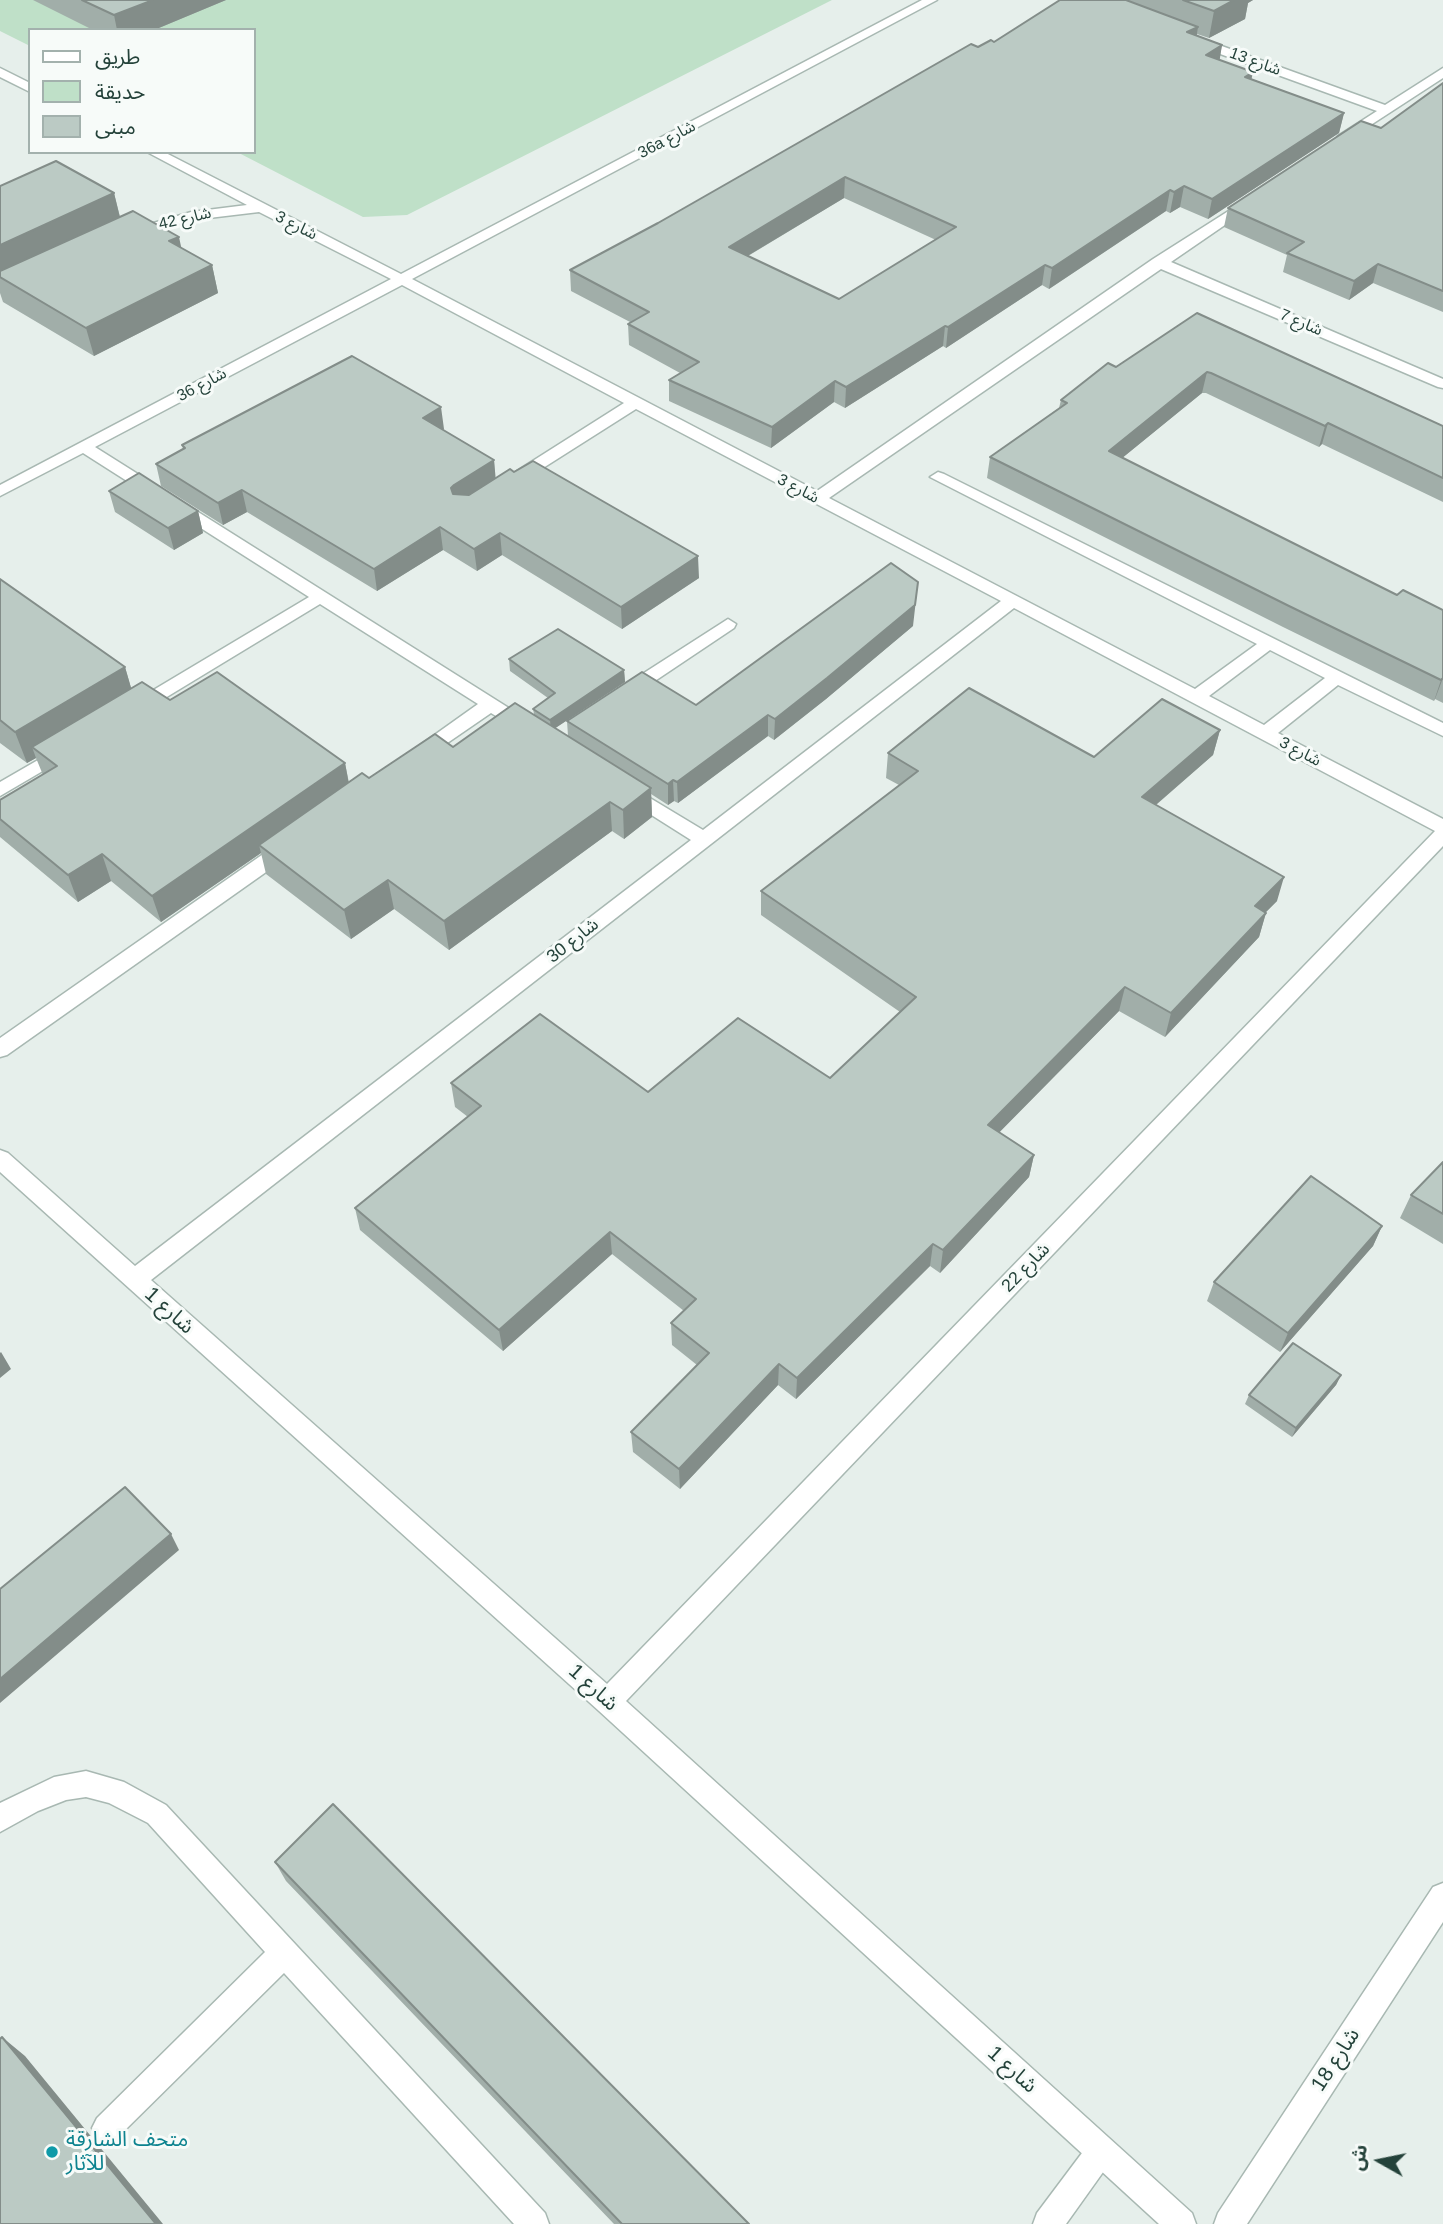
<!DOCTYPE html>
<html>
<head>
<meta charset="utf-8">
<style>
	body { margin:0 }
	#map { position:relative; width:1443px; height:2224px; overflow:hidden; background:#e6efeb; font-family:Helvetica,"Noto Sans Arabic",sans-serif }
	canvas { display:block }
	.legend { position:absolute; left:28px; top:28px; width:228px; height:126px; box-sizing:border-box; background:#f7fbf9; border:2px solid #a3b1ad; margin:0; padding:9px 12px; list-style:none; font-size:21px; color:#24423a }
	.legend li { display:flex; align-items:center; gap:14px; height:35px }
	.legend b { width:35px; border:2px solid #a3b1ad }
	.north { position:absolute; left:1345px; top:2126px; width:70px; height:70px; -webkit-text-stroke:5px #f7fbf9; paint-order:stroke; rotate:279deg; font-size:19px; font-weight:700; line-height:28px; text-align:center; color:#24423a }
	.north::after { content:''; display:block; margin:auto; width:24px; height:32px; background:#24423a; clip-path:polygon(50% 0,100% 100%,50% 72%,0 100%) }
</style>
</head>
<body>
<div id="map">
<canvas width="1443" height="2224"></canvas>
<ul class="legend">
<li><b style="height:9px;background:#fff"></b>طريق</li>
<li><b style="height:19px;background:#bfe0c8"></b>حديقة</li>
<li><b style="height:19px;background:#bbcac4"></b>مبنى</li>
</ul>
<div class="north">ش</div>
</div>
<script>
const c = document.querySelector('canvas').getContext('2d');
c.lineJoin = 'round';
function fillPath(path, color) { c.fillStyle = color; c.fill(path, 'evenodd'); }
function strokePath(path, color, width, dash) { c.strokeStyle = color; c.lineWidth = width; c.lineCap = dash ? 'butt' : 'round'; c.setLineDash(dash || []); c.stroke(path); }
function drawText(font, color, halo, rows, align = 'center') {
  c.font = font + ' Helvetica,"Noto Sans Arabic",sans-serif'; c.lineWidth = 6; c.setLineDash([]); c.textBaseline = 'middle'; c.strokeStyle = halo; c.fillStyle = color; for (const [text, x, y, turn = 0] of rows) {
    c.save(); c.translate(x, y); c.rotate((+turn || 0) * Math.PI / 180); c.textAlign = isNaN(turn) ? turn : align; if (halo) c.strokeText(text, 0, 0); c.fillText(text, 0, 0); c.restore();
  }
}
const green = new Path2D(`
	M0 0H832L407 215 363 217 237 152H254V30H30V46L0 31Z`);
const lane = new Path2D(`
	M86 1771 124 1782 166 1805 545 2213 549 2224H514L284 1973 117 2138 107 2143 97 2138 92 2128 97 2118 265 1952 148 1823 109 1803 86 1797 66 1800 38 1811 0 1832V1803L54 1777Z
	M1101 2136 1111 2141 1116 2151 1111 2161 1066 2224H1033L1037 2213 1091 2141Z`);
const street = new Path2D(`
	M922 0H937L412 279 817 491 1153 259 1249 198 1254 199V205L1171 262 1443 379V388L1438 387 1161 269 829 498 1195 689 1257 644 930 477 938 472 944 474 1443 723V736L1338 685 1278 733 1443 819V846L626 1701 1192 2213 1196 2224H1159L599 1711 0 1172V1150L8 1153 135 1266 691 840 623 797 620 793 623 789H635L703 830 1001 601 636 409 521 482H509L507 479 509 476 624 403 402 285 95 447 531 722 534 726 531 730H519L491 713 424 759H412L409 755 412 751 478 704 320 604 142 712H130L127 708 130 704 309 597 83 453 0 496V485L391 279 259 212 192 220 136 237H126V231L191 212 247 205 147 152H164L401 274ZM1014 608 1435 831 607 1684 151 1280ZM1270 650 1325 678 1264 725 1209 696Z
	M1194 36 1385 105 1443 68V78L1343 143 1337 139 1338 136 1377 111 1190 43V37Z
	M0 68 30 83V92L0 77Z
	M728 619 736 624 734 628 631 697H619L616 693 619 689Z
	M64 745 73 751 70 755 0 796V782Z
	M286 841 293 843 295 848 293 853 7 1055 0 1057V1038L279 843Z
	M1443 1883V1922L1247 2224H1214L1218 2213 1433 1887Z`);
const wall = new Path2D(`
	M33 0H226L154 30H93Z
	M1060 0H1253L1248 3 1245 19 1209 38 1197 34V36L1222 45 1219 60 1252 79 1344 113 1339 133 1208 219 1180 207 1170 213 1166 211 1049 289 1042 285 946 348 943 346 845 408 834 402 771 448 669 401V380L680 373 629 345 628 324 630 322 571 291 570 270 658 223 978 47 994 42ZM844 198 936 240 839 299 748 256Z
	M1443 83V312L1373 283 1349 300 1283 272 1287 255 1224 227 1228 208 1381 128Z
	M0 186 114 193 120 217 212 265 218 293 94 356 3 302 0 293Z
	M1197 313 1443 426V502L1322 444 1319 447 1206 393H1202L1122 458 1397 595 1443 610V703L1435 699 1434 701 1283 627 987 478 990 457 1059 408 1061 400 1116 367Z
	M444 429 443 430 494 460 495 478 699 578 622 629 502 555 477 571 443 550 377 591 247 512 223 525 161 486 156 464 183 449 182 445Z
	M109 491 198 511 203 533 174 550 115 512Z
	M0 579 125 667 131 688 170 700 345 763 349 783 369 778 453 747 534 714 533 709 548 698 510 671 509 659 624 670 625 682 555 728 568 736 567 721 696 705 913 626 826 699 774 740 768 736 678 803 674 801 668 805 651 794 652 817 624 839 612 831 449 950 394 909 351 939 266 874 261 853 161 922 111 881 78 902 0 837V800L43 775 36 758 27 763 0 743Z
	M1220 730 1213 755 1156 805 1277 901 1266 912 1259 937 1165 1037 1119 1011 999 1132 1034 1155 1029 1177 940 1273 930 1266 796 1399 778 1385 680 1489 633 1452 631 1432 697 1365 672 1345 671 1323 684 1311 612 1254 503 1351 360 1230 355 1208 468 1117 455 1107 451 1083 648 1092 830 1078 900 1012 761 915V891L899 785 886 778 888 753 1094 757Z
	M1443 1162V1244L1400 1218 1411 1195Z
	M1382 1226 1373 1246 1280 1352 1207 1301 1214 1282Z
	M1341 1375 1336 1385 1292 1437 1245 1404 1249 1395Z
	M275 1862 749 2224H614L286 1881Z`);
const shadedWall = new Path2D(`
	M153 0H226L154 30H117L114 15Z
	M1233 0H1253L1248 3 1245 19 1209 38 1214 11Z
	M1198 27 1195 46 1187 32Z
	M1222 45 1219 64 1206 55Z
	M1253 72 1249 91 1245 77Z
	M1344 113 1339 133 1208 219 1212 199Z
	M845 177 844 198 729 267V247Z
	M1184 186 1180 207 1170 213 1174 192Z
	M1170 190 1166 211 1049 289 1052 268Z
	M114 193 123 230 0 277V245Z
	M179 237 185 265 169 241Z
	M1378 264 1373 283 1349 300 1354 281Z
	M212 265 218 293 94 356 86 328Z
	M1045 265 1042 285 946 348 948 327Z
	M945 326 943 346 845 408 846 387Z
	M1207 372 1202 393 1105 472 1109 451Z
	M835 381 834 402 771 448 772 427Z
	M441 407 444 429 426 440 423 418Z
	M1328 423 1322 444 1319 447 1325 426Z
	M494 460 496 482 454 511 451 488 454 485Z
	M242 490 247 512 223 525 218 503Z
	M198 511 203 533 174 550 168 528Z
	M440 527 443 550 377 591 374 569Z
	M500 533 502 555 477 571 474 549Z
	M698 556 699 578 622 629 621 607Z
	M918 582 913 626 826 699 774 740 775 719Z
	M125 667 134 698 32 747 36 758 27 763 15 732Z
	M624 670 625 682 551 731 550 720Z
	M1443 678 1435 699 1434 701 1441 680Z
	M768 715V736L678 803 677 782Z
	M1220 730 1213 755 1136 822 1142 797Z
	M345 763 350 790 259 845 261 853 161 922 152 896Z
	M673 780 674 801 668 805V784Z
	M651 788 652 817 624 839 623 810Z
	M610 802 612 831 449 950 444 921Z
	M102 854 111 881 78 902 68 875Z
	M1284 877 1277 901 1248 930 1255 906Z
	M388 880 394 909 351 939 344 910Z
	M1266 913 1259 937 1165 1037 1171 1013Z
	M1125 987 1119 1011 984 1148 988 1125Z
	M1034 1155 1029 1177 940 1273 943 1250Z
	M1382 1226 1373 1246 1280 1352 1288 1333Z
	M610 1232 612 1254 503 1351 499 1330Z
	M933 1244 930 1266 796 1399 797 1378Z
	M1 1352 11 1369 0 1378V1353Z
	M779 1364 778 1385 680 1489 679 1469Z
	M1341 1375 1336 1385 1292 1437 1296 1428Z
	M171 1534 179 1550 0 1703V1679Z
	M2 2037 25 2056 163 2224H156Z`);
const building = new Path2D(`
	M82 0H153L114 15Z
	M1060 0H1126L1198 27 1187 32 1222 45 1206 55 1253 72 1245 77 1344 113 1212 199 1184 186 1174 192 1170 190 1052 268 1045 265 948 327 945 326 846 387 835 381 772 427 669 380 699 362 628 324 649 312 570 270 658 223 971 44 978 47 991 40 994 42ZM845 177 956 227 839 299 729 247Z
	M1183 0H1234L1214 11Z
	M1443 83V291L1378 264 1354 281 1287 253 1304 242 1228 208 1361 121 1381 128Z
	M56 161 114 193 0 245V186Z
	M133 211 179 237 169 241 212 265 86 328 0 277V271Z
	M1197 313 1443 426V478L1328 423 1325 426 1211 373 1207 372 1109 451 1397 595 1403 590 1443 610V678L1441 680 1289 606 990 457 1067 403 1061 400 1108 363 1116 367Z
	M352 356 441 407 423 418 494 460 454 485 451 488 453 494 469 495 510 469 514 472 533 461 698 556 621 607 500 533 474 549 440 527 374 569 242 490 218 503 156 464 185 448 182 445Z
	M139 473 198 511 168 528 109 491Z
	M891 563 918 582 915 605 827 678 775 719 768 715 677 782 673 780 668 784 567 721 642 672 696 705Z
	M0 579 125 667 15 732 0 720Z
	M558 629 624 670 550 720 533 709 555 693 509 659Z
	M217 672 345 763 152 896 102 854 68 875 0 819V800L57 766 32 747 142 682 170 700Z
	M969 688 1094 757 1162 699 1220 730 1142 797 1284 877 1255 906 1266 913 1171 1013 1125 987 988 1125 1034 1155 943 1250 933 1244 797 1378 779 1364 679 1469 631 1432 709 1353 671 1323 696 1299 610 1232 499 1330 355 1208 481 1106 451 1083 540 1014 648 1092 738 1018 830 1078 916 997 761 891 918 771 888 753Z
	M515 703 651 788 623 810 610 802 444 921 388 880 344 910 259 845 362 773 369 778 435 734 453 747Z
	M1443 1162V1214L1411 1195Z
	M1311 1176 1382 1226 1288 1333 1214 1282Z
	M1293 1343 1341 1375 1296 1428 1249 1395Z
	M125 1487 171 1534 0 1679V1589Z
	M333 1804 749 2224H622L275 1862Z
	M2 2037 156 2224H0V2039Z`);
const markers = [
	[52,2152,7,"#0f9aa8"]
];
const farStreetnames = [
	["شارع 13",1255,62,20],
	["36a شارع",667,140,-28],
	["شارع 42",185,219,-13],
	["شارع 3",296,226,27],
	["شارع 7",1301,323,23],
	["شارع 36",202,385,-28],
	["شارع 3",798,489,28],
	["شارع 3",1300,752,28]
];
const streetNames = [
	["شارع 30",573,941,-38],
	["شارع 22",1026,1268,-46]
];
const nearStreetnames = [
	["شارع 1",169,1311,42],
	["شارع 1",593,1688,42],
	["شارع 18",1336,2060,-57],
	["شارع 1",1012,2070,42]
];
const nearCulturenames = [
	["متحف الشارقة",66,2140],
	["للآثار",66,2164]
];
fillPath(green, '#bfe0c8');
strokePath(lane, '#a8b8b2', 3);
strokePath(street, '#a8b8b2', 3);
fillPath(lane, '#fff');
fillPath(street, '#fff');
fillPath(wall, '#a1aea9');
fillPath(shadedWall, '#838d89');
fillPath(building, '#bbcac4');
strokePath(building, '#838d89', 2);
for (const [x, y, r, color] of markers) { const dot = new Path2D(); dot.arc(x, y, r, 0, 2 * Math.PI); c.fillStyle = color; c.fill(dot); strokePath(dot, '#f7fbf9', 2.5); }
drawText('16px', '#24423a', '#f7fbf9', farStreetnames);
drawText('18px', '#24423a', '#f7fbf9', streetNames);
drawText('21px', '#24423a', '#f7fbf9', nearStreetnames);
drawText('21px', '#0d838f', '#f7fbf9', nearCulturenames, 'left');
</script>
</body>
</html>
